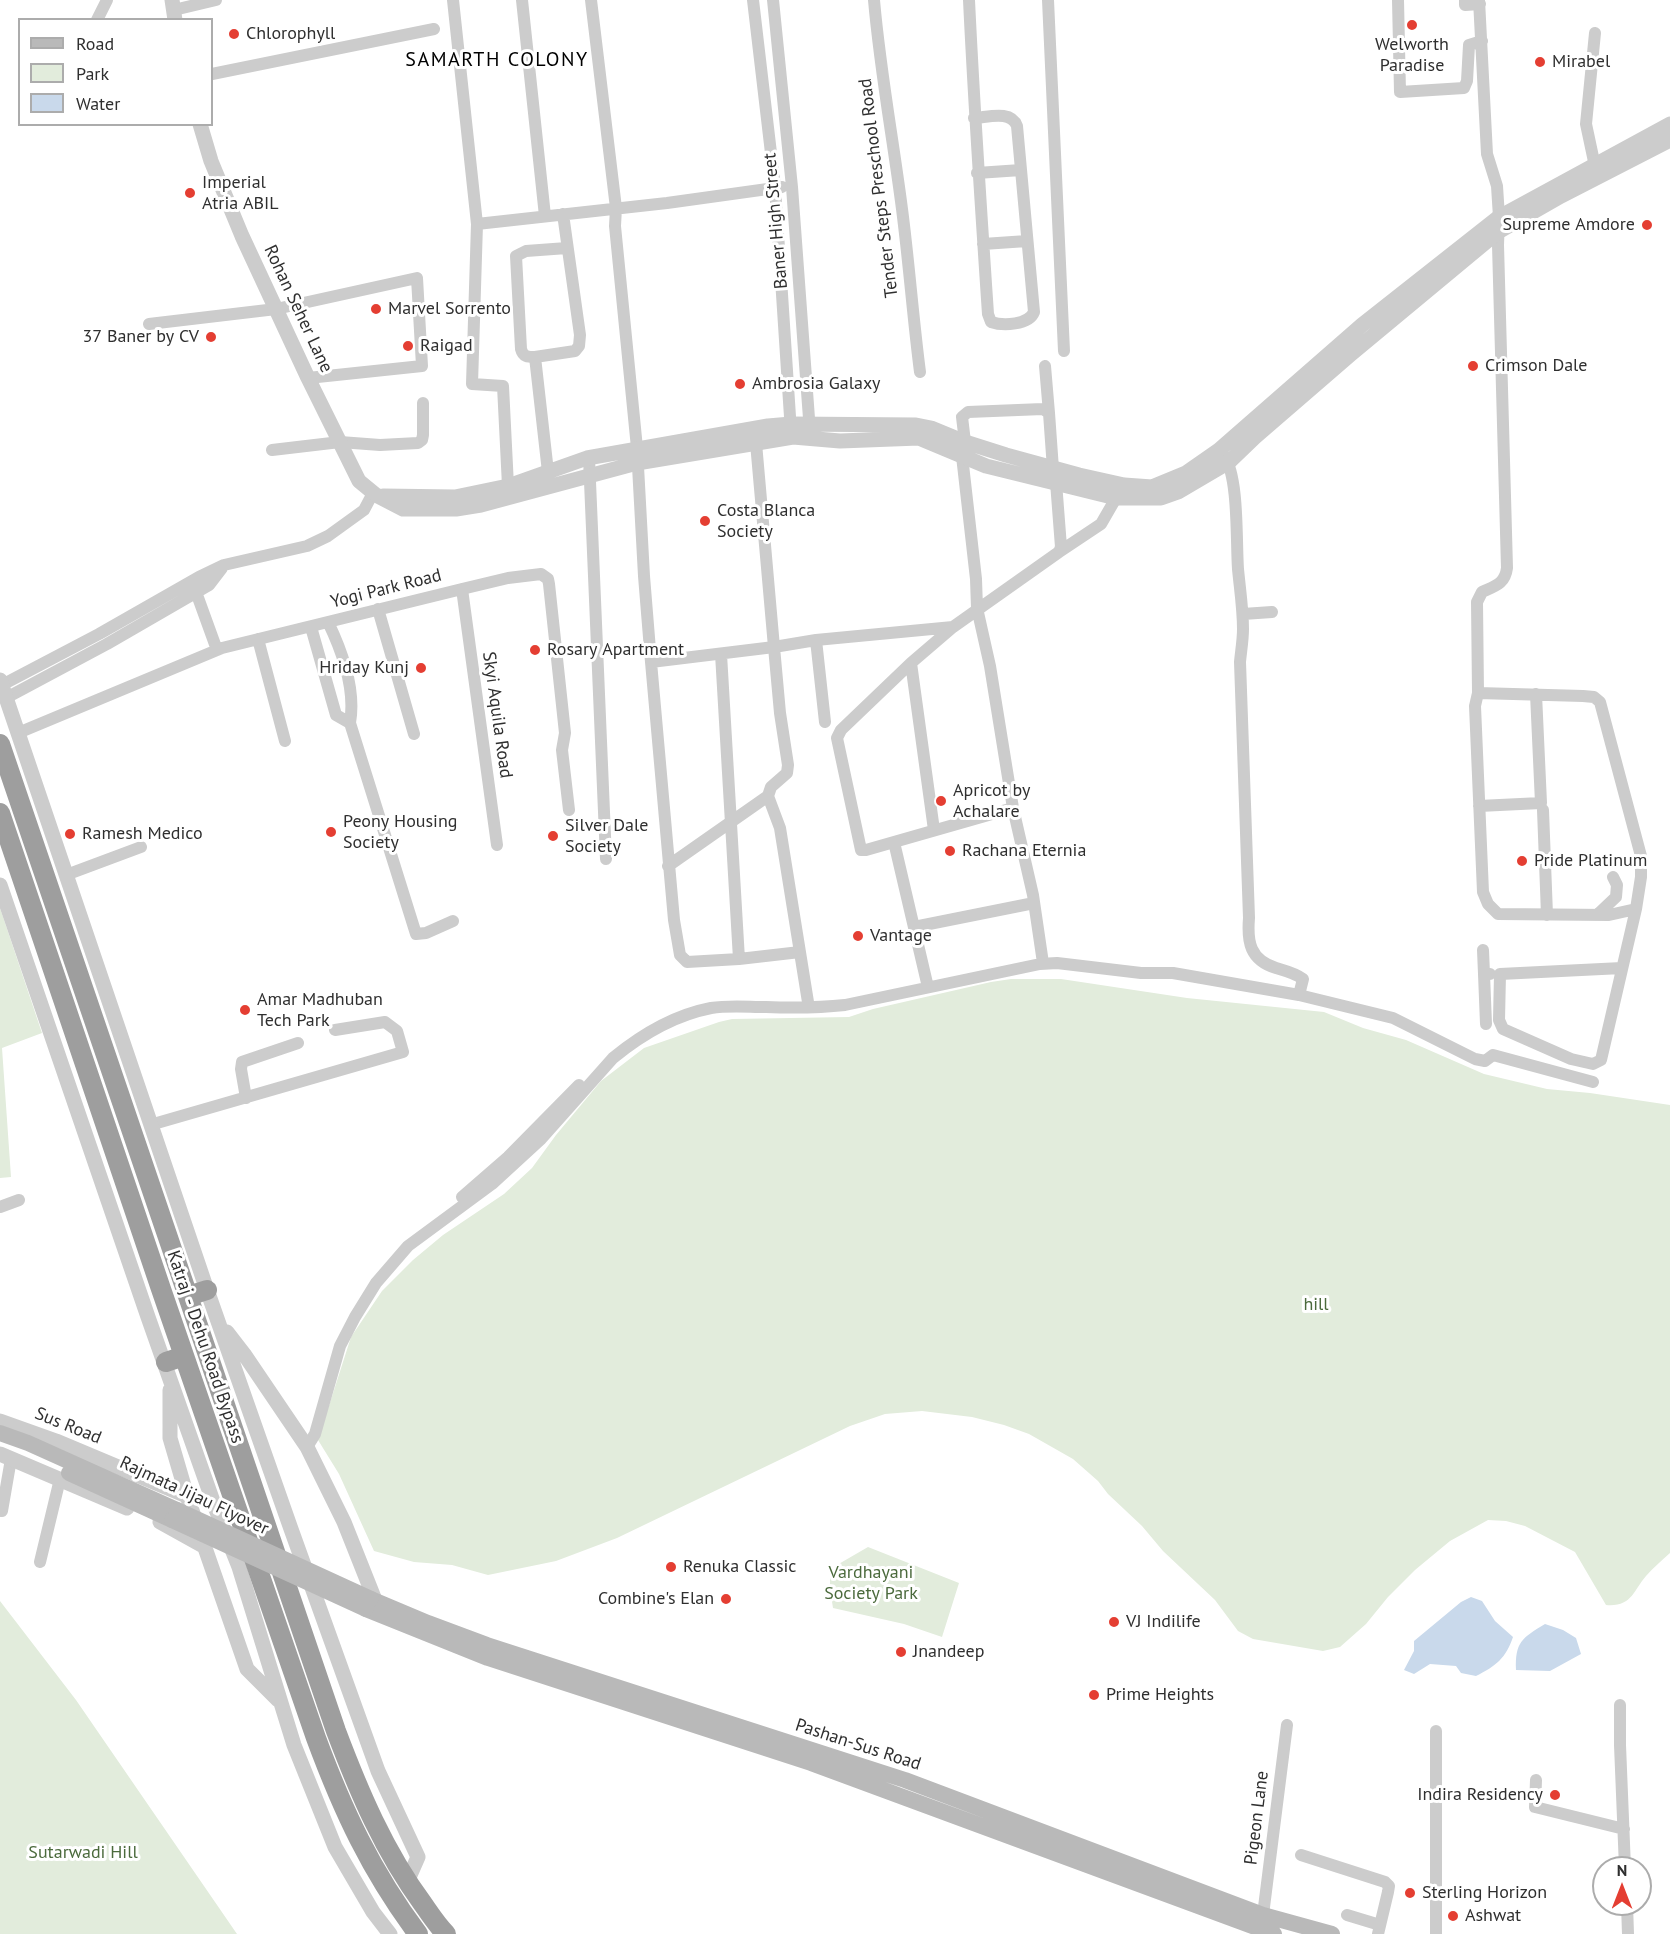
<!DOCTYPE html>
<html>
<head>
<meta charset="utf-8">
<style>
	body { margin:0 }
	#map { position:relative; width:1670px; height:1934px; overflow:hidden; background:#fff; font-family:"PT Sans",sans-serif }
	canvas { display:block }
	.legend { position:absolute; left:18px; top:18px; width:195px; height:108px; box-sizing:border-box; background:#fff; border:2px solid #acacac; margin:0; padding:8px 10px; list-style:none; font-size:18px; color:#2f2f2f }
	.legend li { display:flex; align-items:center; gap:12px; height:30px }
	.legend b { width:30px; border:2px solid #acacac }
	.north { position:absolute; left:1592px; top:1856px; width:60px; height:60px; box-sizing:border-box; background:#fff; border:2px solid #acacac; border-radius:50%; rotate:0deg; font-size:16px; font-weight:700; line-height:24px; text-align:center; color:#2f2f2f }
	.north::after { content:''; display:block; margin:auto; width:21px; height:27px; background:#e43e32; clip-path:polygon(50% 0,100% 100%,50% 72%,0 100%) }
</style>
</head>
<body>
<div id="map">
<canvas width="1670" height="1934"></canvas>
<ul class="legend">
<li><b style="height:8px;background:#b9b9b9"></b>Road</li>
<li><b style="height:16px;background:#e2ecdc"></b>Park</li>
<li><b style="height:16px;background:#c9d9eb"></b>Water</li>
</ul>
<div class="north">N</div>
</div>
<script>
const c = document.querySelector('canvas').getContext('2d');
c.lineJoin = 'round';
function fillPath(path, color) { c.fillStyle = color; c.fill(path, 'evenodd'); }
function strokePath(path, color, width, dash) { c.strokeStyle = color; c.lineWidth = width; c.lineCap = dash ? 'butt' : 'round'; c.setLineDash(dash || []); c.stroke(path); }
function drawText(font, color, halo, rows, align = 'center') {
  c.font = font + ' "PT Sans",sans-serif'; c.lineWidth = 6; c.setLineDash([]); c.textBaseline = 'middle'; c.strokeStyle = halo; c.fillStyle = color; for (const [text, x, y, turn = 0] of rows) {
    c.save(); c.translate(x, y); c.rotate((+turn || 0) * Math.PI / 180); c.textAlign = isNaN(turn) ? turn : align; if (halo) c.strokeText(text, 0, 0); c.fillText(text, 0, 0); c.restore();
  }
}
const green = new Path2D(`
	M0 908 42 1033 2 1048 11 1177 0 1178Z
	M1011 979H1061L1187 998 1324 1012 1363 1028 1406 1040 1484 1074 1547 1089 1590 1093 1670 1105V1553C1662 1560 1653 1568 1646 1576 1633 1591 1632 1607 1606 1605L1575 1552 1525 1526 1506 1521 1488 1520 1450 1541 1415 1570 1388 1597 1366 1624 1340 1647 1323 1651 1253 1639 1238 1631 1215 1600 1163 1551 1142 1526 1108 1494 1098 1481 1073 1459 1029 1434 1004 1425 972 1417 922 1411 885 1414 850 1426 617 1538 556 1561 488 1575 452 1565 414 1562 374 1551 339 1474 318 1440 351 1337 382 1291 413 1260 443 1235 504 1194 532 1168 556 1135 601 1081 644 1048 719 1022 732 1019 849 1017 873 1009 991 982Z
	M868 1547 959 1583 942 1637 904 1624 833 1608 830 1589V1569Z
	M0 1601 76 1700 237 1934H0Z`);
const water = new Path2D(`
	M1471 1597 1482 1601 1495 1621 1513 1637C1506 1658 1496 1666 1476 1676L1461 1673 1456 1666 1430 1664 1414 1674 1404 1670 1414 1651V1641L1461 1602Z
	M1545 1624 1563 1630 1576 1638 1581 1654 1550 1671 1516 1670C1515 1642 1522 1638 1545 1624Z`);
const minor = new Path2D(`
	M453 0 477 224 472 384 503 386 508 486
	M522 0 545 216
	M591 0 616 208 615 226 637 448 644 576 651 662
	M753 0 775 187 791 432
	M773 0 792 187 810 432
	M874 0C880 70 893 139 902 209 909 263 913 318 920 372
	M969 0C974 105 981 210 988 314L991 322C1003 326 1029 325 1034 312L1017 126C1011 110 989 117 974 118
	M1048 0 1064 351
	M1398 0 1400 92 1464 88 1467 81 1469 45 1482 41
	M1465 0V5L1480 4
	M174 10 216 0
	M97 20 107 0
	M1595 33 1586 124 1596 171
	M212 74 434 29
	M977 173 1021 170
	M477 224 667 203 782 187
	M983 244 1027 241
	M149 324 276 309 417 278 422 366 308 378
	M535 357C528 357 523 357 521 349L516 256 526 251 567 248
	M1045 366 1049 413
	M756 443 774 647 651 662 674 920 680 955 687 962 739 959 800 952
	M272 450 340 442 380 445 418 443 422 440 423 435V403
	M1224 456C1239 476 1236 542 1238 569 1240 590 1243 609 1243 629 1243 640 1241 651 1240 662L1249 918C1247 942 1250 960 1276 968 1286 971 1295 973 1303 979L1299 995
	M589 458 606 859
	M548 472 535 357 575 351 579 346 580 335 563 214
	M1059 552 1101 524 1116 498
	M462 589 497 845
	M196 592 217 650
	M378 609 414 734
	M1243 614 1272 612
	M328 622C343 653 356 689 350 723L416 934 426 933 453 921
	M311 627 336 715 350 723
	M258 639 285 741
	M816 640 953 627
	M721 654 739 959
	M911 663 934 830
	M2 685 99 634 199 577 224 565 307 546 328 536 364 510 373 493
	M1478 693 1583 696 1594 697 1600 702 1641 856V877L1636 909 1609 915 1498 914 1488 904 1483 892 1475 706 1478 693 1477 602 1482 592C1495 586 1505 584 1507 568L1498 245 1499 217 1497 186 1487 154 1479 0
	M6 698 107 644 209 585 222 568
	M18 733 222 648 462 589 508 578 541 574 548 579 549 584 565 733 562 750 569 810
	M1479 806 1541 803 1536 694
	M1013 808 866 850H861L837 738 841 730 911 663 953 627 1059 552 1061 547 1056 482
	M1543 810 1547 915
	M894 842 927 983
	M668 866 768 796
	M66 875 141 847
	M1597 915 1616 897 1617 885 1613 877
	M914 927 1034 903
	M1483 950 1484 974H1490
	M1043 963 1033 895 1013 808 990 666 977 608 976 579 962 456 965 442 962 417 968 412 1043 409 1049 413 1053 469
	M1622 968 1500 974 1499 1020 1503 1029 1571 1059 1593 1064 1601 1060 1636 909
	M1484 974 1486 1024
	M808 1002 780 828 768 796 771 787 787 773 788 765 780 713 774 647 816 640 825 722
	M246 1098 241 1069 242 1062 298 1043
	M150 1125 403 1052 397 1031 385 1022 335 1030
	M462 1197 508 1157 579 1085
	M0 1207 19 1200
	M307 1447 315 1434 340 1346 355 1317 376 1283 408 1246 492 1184 541 1139 613 1058C641 1035 675 1015 711 1008 729 1005 748 1007 766 1007 793 1008 818 1008 845 1005L1040 964 1057 963 1141 973H1173L1299 995 1393 1018 1475 1059 1485 1061 1493 1055 1593 1082
	M2 1511 11 1459
	M40 1562 60 1479
	M1620 1705V1745L1625 1868
	M1436 1731V1934
	M1536 1780 1535 1807 1624 1829
	M1301 1855 1385 1882 1389 1886 1388 1892 1378 1934
	M1627 1904 1628 1934
	M1263 1915 1287 1725
	M1347 1915 1380 1925`);
const tertiary = new Path2D(`
	M172 0 175 20
	M200 124 211 161 242 236 308 378 359 481 376 495 403 509H456L481 505 637 463 793 437 840 441 919 438 986 466 1116 498H1161L1178 492 1229 462 1255 437 1351 354 1498 232 1561 196 1670 140
	M383 496 455 497 508 486 587 458 768 426 791 424 916 425 931 428 965 442 1006 455 1079 475 1124 485 1152 487 1186 473 1219 450 1362 325 1499 217 1670 124
	M0 680 207 1290 291 1529 378 1771 418 1857 407 1882
	M0 885 148 1317 215 1507 239 1567 294 1745 335 1847 373 1912 390 1934
	M227 1332 244 1354 307 1447 344 1522 375 1600
	M170 1390V1438L187 1496 247 1669 278 1700
	M0 1421 56 1441 187 1496
	M0 1454 127 1508
	M160 1522 205 1547`);
const secondary = new Path2D(`
	M0 1433 28 1443 177 1510
	M69 1473 172 1520
	M371 1599 428 1623 487 1645 905 1780 1263 1915 1332 1934
	M366 1609 488 1658 811 1763 1274 1934`);
const trunk = new Path2D(`
	M0 744 336 1731C359 1792 384 1851 423 1904 430 1914 437 1925 446 1934
	M0 813 161 1289 316 1738C343 1811 371 1871 418 1934
	M188 1296 207 1290
	M166 1362 184 1356`);
const secondaryBridge = new Path2D(`
	M177 1510 371 1599
	M172 1520 366 1609`);
const markers = [
	[1412,25,6,"#e43e32"],
	[234,34,6,"#e43e32"],
	[1540,62,6,"#e43e32"],
	[190,193,6,"#e43e32"],
	[1647,225,6,"#e43e32"],
	[376,309,6,"#e43e32"],
	[211,337,6,"#e43e32"],
	[408,346,6,"#e43e32"],
	[1473,366,6,"#e43e32"],
	[740,384,6,"#e43e32"],
	[705,521,6,"#e43e32"],
	[535,650,6,"#e43e32"],
	[421,668,6,"#e43e32"],
	[941,801,6,"#e43e32"],
	[331,832,6,"#e43e32"],
	[70,834,6,"#e43e32"],
	[553,836,6,"#e43e32"],
	[950,851,6,"#e43e32"],
	[1522,861,6,"#e43e32"],
	[858,936,6,"#e43e32"],
	[245,1010,6,"#e43e32"],
	[671,1567,6,"#e43e32"],
	[726,1599,6,"#e43e32"],
	[1114,1622,6,"#e43e32"],
	[901,1652,6,"#e43e32"],
	[1094,1695,6,"#e43e32"],
	[1555,1795,6,"#e43e32"],
	[1410,1893,6,"#e43e32"],
	[1453,1916,6,"#e43e32"]
];
const poiNames = [
	["Chlorophyll",246,34],
	["Welworth",1412,45,"center"],
	["Paradise",1412,66,"center"],
	["Mirabel",1552,62],
	["Imperial",202,183],
	["Atria ABIL",202,204],
	["Supreme Amdore",1635,225,"right"],
	["Marvel Sorrento",388,309],
	["37 Baner by CV",199,337,"right"],
	["Raigad",420,346],
	["Crimson Dale",1485,366],
	["Ambrosia Galaxy",752,384],
	["Costa Blanca",717,511],
	["Society",717,532],
	["Rosary Apartment",547,650],
	["Hriday Kunj",409,668,"right"],
	["Apricot by",953,791],
	["Achalare",953,812],
	["Peony Housing",343,822],
	["Society",343,843],
	["Silver Dale",565,826],
	["Society",565,847],
	["Ramesh Medico",82,834],
	["Rachana Eternia",962,851],
	["Pride Platinum",1534,861],
	["Vantage",870,936],
	["Amar Madhuban",257,1000],
	["Tech Park",257,1021],
	["Renuka Classic",683,1567],
	["Combine's Elan",714,1599,"right"],
	["VJ Indilife",1126,1622],
	["Jnandeep",913,1652],
	["Prime Heights",1106,1695],
	["Indira Residency",1543,1795,"right"],
	["Sterling Horizon",1422,1893],
	["Ashwat",1465,1916]
];
const streetNames = [
	["Tender Steps Preschool Road",879,188,-97],
	["Baner High Street",776,221,-95],
	["Rohan Seher Lane",298,309,65],
	["Yogi Park Road",386,589,-14],
	["Skyi Aquila Road",497,715,82],
	["Katraj - Dehu Road Bypass",205,1347,71],
	["Sus Road",68,1426,22],
	["Rajmata Jijau Flyover",194,1496,25],
	["Pashan-Sus Road",858,1745,18],
	["Pigeon Lane",1257,1818,-83]
];
const parkNames = [
	["hill",1316,1305],
	["Vardhayani",871,1573],
	["Society Park",871,1594],
	["Sutarwadi Hill",83,1853]
];
const neighbourhoodNames = [
	["SAMARTH COLONY",497,60]
];
fillPath(green, '#e2ecdc');
fillPath(water, '#c9d9eb');
strokePath(minor, '#ccc', 12);
strokePath(tertiary, '#ccc', 15);
strokePath(secondary, '#b9b9b9', 16);
strokePath(trunk, '#9e9e9e', 20);
strokePath(secondaryBridge, '#b9b9b9', 16);
for (const [x, y, r, color] of markers) { const dot = new Path2D(); dot.arc(x, y, r, 0, 2 * Math.PI); c.fillStyle = color; c.fill(dot); strokePath(dot, '#fff', 2); }
drawText('18px', '#2f2f2f', '#fff', poiNames, 'left');
drawText('18px', '#2f2f2f', '#fff', streetNames);
drawText('18px', '#4b6a3c', '#fff', parkNames);
c.letterSpacing = '1.5px';
drawText('20px', '#000', '#fff', neighbourhoodNames);
c.letterSpacing = '0px';
</script>
</body>
</html>
